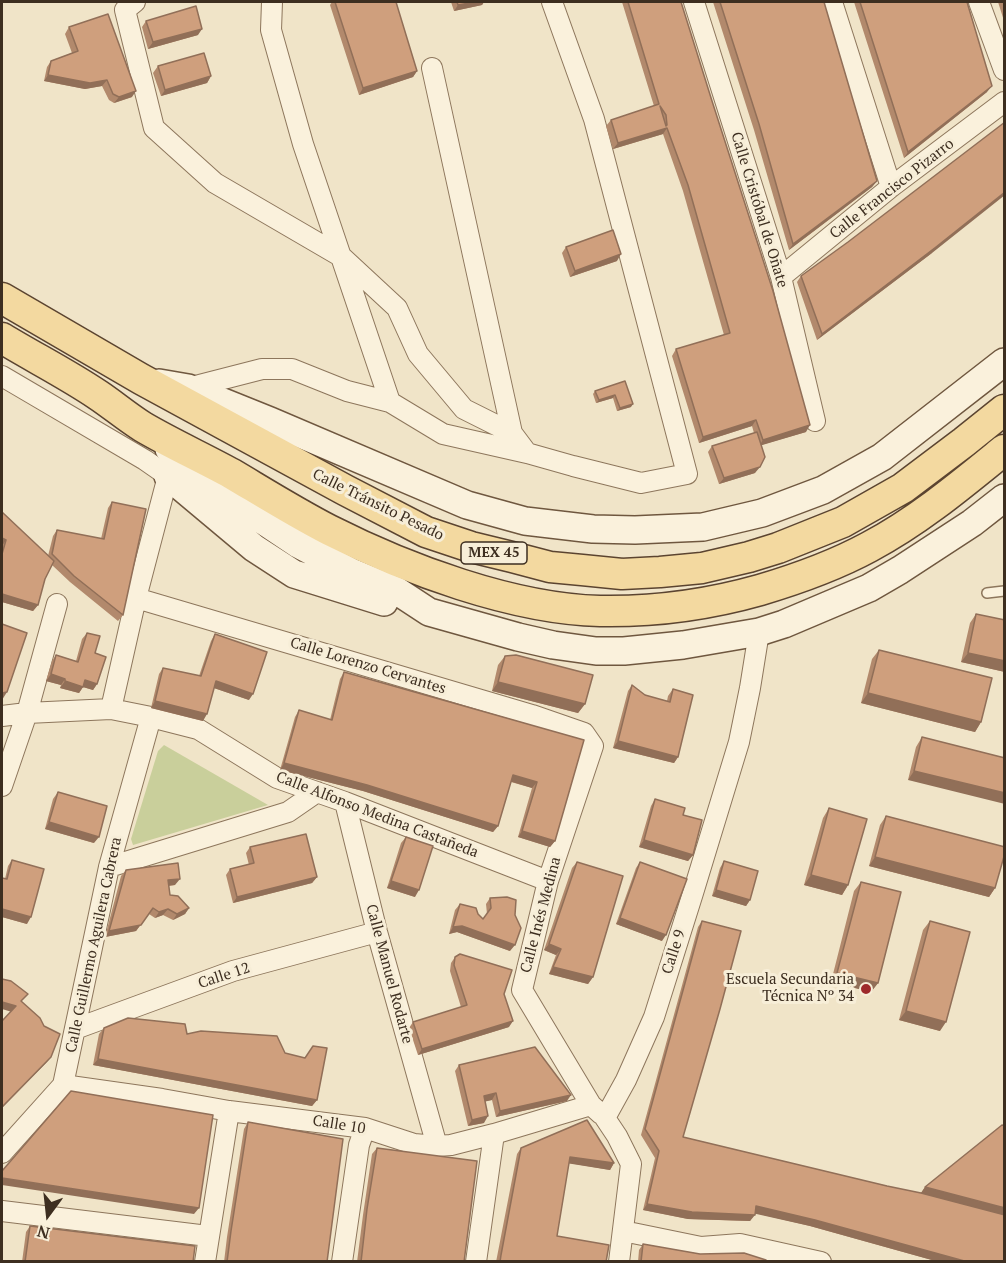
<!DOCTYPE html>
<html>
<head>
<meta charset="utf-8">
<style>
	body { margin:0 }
	#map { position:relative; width:1006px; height:1263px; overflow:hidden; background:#f0e4c8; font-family:"PT Serif",serif }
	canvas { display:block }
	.frame { position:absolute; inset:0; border:3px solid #3d2e20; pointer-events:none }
	.north { position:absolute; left:18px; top:1185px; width:60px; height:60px; -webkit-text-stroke:4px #f7eed8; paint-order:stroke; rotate:195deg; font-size:16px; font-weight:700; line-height:24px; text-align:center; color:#3d2e20 }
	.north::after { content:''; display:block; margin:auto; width:21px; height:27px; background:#3d2e20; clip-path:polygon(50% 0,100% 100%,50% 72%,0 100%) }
</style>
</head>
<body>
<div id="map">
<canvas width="1006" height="1263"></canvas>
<div class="frame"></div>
<div class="north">N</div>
</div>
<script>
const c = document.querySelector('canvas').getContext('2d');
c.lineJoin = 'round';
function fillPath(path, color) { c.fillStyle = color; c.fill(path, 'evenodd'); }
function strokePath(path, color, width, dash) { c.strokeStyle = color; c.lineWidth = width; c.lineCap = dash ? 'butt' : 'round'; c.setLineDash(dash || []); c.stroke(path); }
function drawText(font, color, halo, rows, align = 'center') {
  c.font = font + ' "PT Serif",serif'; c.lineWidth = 6; c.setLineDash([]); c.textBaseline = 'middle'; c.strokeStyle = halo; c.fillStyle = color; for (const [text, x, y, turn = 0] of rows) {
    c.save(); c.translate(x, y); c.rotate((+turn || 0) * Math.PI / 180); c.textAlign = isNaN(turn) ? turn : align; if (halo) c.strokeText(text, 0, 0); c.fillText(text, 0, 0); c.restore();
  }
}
const green = new Path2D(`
	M164 745 268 805 133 845 131 839 158 751Z`);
const lane = new Path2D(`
	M987 593 1004 591`);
const street = new Path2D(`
	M135 2 125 10 154 128 215 183 342 257 397 308 418 354 464 409 512 433 527 453 573 466 641 483 687 474 594 119 552 2
	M272 2 271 30 303 144 390 402 443 434 527 453
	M694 2 781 277 815 421
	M832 2 891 187
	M979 2 1004 70
	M432 68 512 433
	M781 277 891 187 1004 102
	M2 376 145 460 168 476 136 598 111 709
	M188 388 262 369H292L347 391 390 402
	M136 598 532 715 584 733 593 746 548 881 522 990 591 1105
	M2 716 27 713 111 709 151 717 198 729 277 778 345 802 548 881
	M2 786 27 713 57 604
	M345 802 377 932 437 1146
	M109 867 288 812 317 792
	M75 1029 233 971 377 932
	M63 1085 162 1099 229 1111 365 1128 414 1144 437 1146 451 1145 494 1134 591 1105 601 1114
	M2 1153 63 1085 109 867 151 717
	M2 1211 208 1236
	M623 1231 701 1247 740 1244 821 1262
	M205 1262 229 1111
	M342 1262 359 1145 365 1128
	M476 1262 494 1134
	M619 1262 631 1164 617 1136 605 1118 626 1080 654 1017 693 893 739 742 750 688 759 632`);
const secondary = new Path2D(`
	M159 383 188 388 270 421 467 505 525 521 593 529 635 530 703 527 762 513 823 490 882 457 1004 362
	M169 449 216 489 298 544 351 572 397 591 429 612 518 637 553 645 596 651H624L683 645 759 632 784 624 869 588 900 570 972 523 1004 498
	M168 476 254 548 294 574 384 602`);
const primary = new Path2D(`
	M2 298 141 379 345 490 426 532 471 547 512 557 550 567 582 570 622 574 660 572 702 568 749 557 778 548 843 522 903 488 964 442 1004 410
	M2 338C33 357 67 374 98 395 113 405 127 417 143 427 172 444 203 458 232 474 264 493 296 513 329 530 406 569 513 609 600 611 655 612 707 605 760 590 797 579 834 566 869 547 918 521 961 485 1004 450`);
const wall = new Path2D(`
	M332 2H396L417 71 413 77 359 95 330 5Z
	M451 2H484L482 5 454 11Z
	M622 2H681L806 432 761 445 755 473 719 484 708 452 712 446 754 433 752 426 699 443 672 356 676 349 724 335 683 191 663 134 613 149 606 126 611 120 654 106Z
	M713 2H824L877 181 872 187 789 250 754 130Z
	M854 2H967L987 92 904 158Z
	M998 2H1005V24Z
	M146 21 198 35 148 49 142 27Z
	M69 27 132 97 114 103 109 100 102 86 85 89 44 81 47 67 51 61 72 53 65 34Z
	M158 66 211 76 207 83 161 96 153 73Z
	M566 247 617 261 570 277 562 253Z
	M932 253 817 340 797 282 801 276Z
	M625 381 631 407 617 411 613 398 596 403 593 394 595 391Z
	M112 502 123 615 118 621 70 582 52 565 45 579 38 605 33 611 2 602V512L48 556 53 536 57 530 101 539 108 508Z
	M976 614 1005 620V672L961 662 970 623Z
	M87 633 95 653 97 684 93 690 83 687 79 693 60 688 61 685 46 681 52 661 56 655 76 661 82 639Z
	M215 634 249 700 214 688 203 721 151 708 159 674 163 668 199 676 211 641Z
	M879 650 981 722 975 732 861 703 872 659Z
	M505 656 585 704 578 713 492 691 498 665Z
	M344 672 584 740 555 841 550 847 518 837 532 788 511 782 498 826 493 832 363 791 280 770 295 717 299 710 330 720 340 679Z
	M632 685 645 695 667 701 668 696 673 689 678 757 674 763 613 748 628 691Z
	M922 737 1005 758 908 780 916 747Z
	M58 792 94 843 45 829 53 799Z
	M655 799 683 815 693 855 688 861 639 847 651 806Z
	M829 808 848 885 842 895 804 885 823 818Z
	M886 816 995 888 989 897 869 866 880 825Z
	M406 837 415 897 387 888 401 843Z
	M250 847 317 877 312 883 233 903 226 875 230 869 249 865 246 853Z
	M12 860 27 924 2 917V878L5 879 8 866Z
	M724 861 750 900 746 906 712 896 720 868Z
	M577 862 593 977 588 984 549 974 556 955 544 950 572 868Z
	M640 862 662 941 616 924 636 868Z
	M126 870 175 885 169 886 170 895 189 908 185 914 173 920 163 915 155 918 149 914 136 931 105 937 121 876Z
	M861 882 878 983 871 992 831 982 854 891Z
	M490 898 510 951 457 932 449 934 455 910 460 904 478 914 483 919 487 914 486 904Z
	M702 921 683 1137 887 1186 921 1193 925 1187 1005 1262H939L810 1226 755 1213 750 1221 688 1219 643 1210 655 1158 641 1135 698 927Z
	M930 921 940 1031 899 1020 923 930Z
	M455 957 504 994 509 1027 418 1055 409 1028 413 1022 461 1007 450 971 451 963Z
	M104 1028 187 1034 285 1053 317 1100 312 1106 93 1065 99 1034Z
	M459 1065 567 1101 496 1117 492 1100 485 1101 484 1123 468 1126 455 1071Z
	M248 1122 327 1262H224L227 1237 244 1129Z
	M377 1148 464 1262H357L363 1215 372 1154Z
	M521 1148 614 1163 610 1170 569 1163 557 1236 606 1262H496L517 1154Z
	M30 1226 193 1262H22L26 1232Z
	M643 1244 700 1254 766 1262H638L639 1250Z`);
const shadedWall = new Path2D(`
	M475 2H484L482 5 454 11 458 5Z
	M202 29 198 35 148 49 153 42Z
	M417 71 413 77 359 95 363 88Z
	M48 75 107 80 102 86 85 89 44 81Z
	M211 76 207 83 161 96 165 90Z
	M992 86 987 92 904 158 908 152Z
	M136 91 132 97 114 103 119 97Z
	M667 128 663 134 613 149 618 143Z
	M877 181 872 187 789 250 793 244Z
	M1005 192V195L932 253 817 340 822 334Z
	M621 254 617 261 570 277 575 271Z
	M615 395 613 398 596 403 599 400Z
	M633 404 631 407 617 411 620 408Z
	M756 420 752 426 699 443 703 437Z
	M810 425 806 432 759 446 763 440Z
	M760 467 755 473 719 484 724 478Z
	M2 538 6 540 2 546Z
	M2 594 38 605 33 611 2 602Z
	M968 653 1005 661V672L961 662Z
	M51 674 65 679 61 685 46 681Z
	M85 680 97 684 93 690 83 687 79 693 60 688 65 681Z
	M216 681 253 694 249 700 211 687Z
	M498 682 585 704 578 713 492 691Z
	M7 692 2 700V693Z
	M868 693 981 722 975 732 861 703Z
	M155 701 207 714 203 721 151 708Z
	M618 741 678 757 674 763 613 748Z
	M284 763 367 785 498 826 493 832 363 791 280 770Z
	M914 771 1005 793V804L908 780Z
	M513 775 537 782 532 788 509 781Z
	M49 822 99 837 94 843 45 829Z
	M522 831 555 841 550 847 518 837Z
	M644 840 693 855 688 861 639 847Z
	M875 857 995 888 989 897 869 866Z
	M811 875 848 885 842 895 804 885Z
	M317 877 312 883 233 903 237 897Z
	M180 879 175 885 163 886 168 880Z
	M391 881 419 890 415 897 387 888Z
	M716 890 750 900 746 906 712 896Z
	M153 908 136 931 105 937 109 931Z
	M189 908 185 914 173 920 177 914Z
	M2 909 31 917 27 924 2 917Z
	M168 909 163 915 155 918 159 912Z
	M620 918 666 935 662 941 616 924Z
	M462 926 515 945 510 951 457 932 449 934 453 927Z
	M549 944 561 949 556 955 544 950Z
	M553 967 593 977 588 984 549 974Z
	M837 973 878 983 871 992 831 982Z
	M2 1002 16 1006 12 1012 2 1009Z
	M906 1011 946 1022 940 1031 899 1020Z
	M513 1021 509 1027 418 1055 422 1049Z
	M51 1057 46 1063 2 1108V1107Z
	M98 1059 317 1100 312 1106 93 1065Z
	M496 1093 492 1100 479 1103 484 1096Z
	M571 1095 567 1101 496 1117 500 1111Z
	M488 1116 484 1123 468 1126 472 1120Z
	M570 1157 614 1163 610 1170 566 1163Z
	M2 1178 199 1208 194 1214 2 1185Z
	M925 1187 1005 1208V1222L917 1199Z
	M647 1204 755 1215 750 1221 688 1219 643 1210Z
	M756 1206 815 1220 968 1262H939L810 1226 752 1213Z`);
const building = new Path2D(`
	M335 2H396L417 71 363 88Z
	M457 2H475L458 5Z
	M628 2H681L712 101 773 291 810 425 763 440 756 420 703 437 676 349 730 333 688 185 667 128 618 143 611 120 659 104ZM660 106 666 115 667 125 666 126Z
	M720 2H824L877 181 793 244 759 124Z
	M860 2H967L992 86 908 152Z
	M196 6 202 29 153 42 146 21Z
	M108 14 136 91 119 97 113 94 107 80 90 83 48 75 51 61 78 51 69 27Z
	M204 53 211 76 165 90 158 66Z
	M1005 122V192L936 247 822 334 801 276 848 242Z
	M613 230 621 254 575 271 566 247Z
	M625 381 633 404 620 408 615 395 599 400 595 391Z
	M757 432 765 457 760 467 724 478 712 446Z
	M112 502 146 509 123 615 74 576 52 554 57 530 104 539Z
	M2 512 54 561 45 579 38 605 2 594V554L6 540 2 538Z
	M976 614 1005 620V661L968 653Z
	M2 624 27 633 7 692 2 693Z
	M87 633 100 636 95 653 106 657 97 684 85 680 83 687 65 681V679L51 674 56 655 78 662Z
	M215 634 267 652 253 694 216 681 207 714 155 701 163 668 201 676Z
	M879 650 992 678 981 722 868 693Z
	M516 655 593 675 585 704 498 682 505 656Z
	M344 672 584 740 555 841 522 831 537 782 513 775 498 826 367 785 284 763 299 710 332 720Z
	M632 685 645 695 670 702 673 689 693 695 678 757 618 741Z
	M922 737 1005 758V793L914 771Z
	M58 792 107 806 99 837 49 822Z
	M655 799 685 808 683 815 702 820 693 855 644 840Z
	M829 808 867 819 848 885 811 875Z
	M886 816 1005 847V853L995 888 875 857Z
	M306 834 317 877 237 897 230 869 254 863 250 847Z
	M406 837 433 846 419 890 391 881Z
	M12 860 44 869 31 917 2 909V878L7 879Z
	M724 861 758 871 750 900 716 890Z
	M577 862 623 876 593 977 553 967 561 949 549 944Z
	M640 862 687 879 666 935 620 918Z
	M178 863 180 879 168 880 170 895 178 896 189 908 177 914 168 909 159 912 153 908 141 925 109 931 126 870Z
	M861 882 901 892 878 983 837 973Z
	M507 897 516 900 515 915 521 928 515 945 462 926 453 927 460 904 476 908 478 914 483 919 491 908 490 898Z
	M702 921 741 931 720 1009 683 1137 887 1186 921 1193 1005 1215V1262H968L815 1220 756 1206 755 1215 692 1212 647 1204 659 1151 645 1129Z
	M930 921 970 932 946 1022 906 1011Z
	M460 954 512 970 504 994 513 1021 422 1049 413 1022 467 1005 454 965 455 957Z
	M2 979 11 981 28 994 21 1001 40 1018 44 1026 60 1034 51 1057 2 1107V1021L16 1006 2 1002Z
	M128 1018 185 1024 187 1034 201 1031 277 1036 285 1053 305 1058 313 1046 327 1048 317 1100 98 1059 104 1028Z
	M535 1047 571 1095 500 1111 496 1093 484 1096 488 1116 472 1120 459 1065Z
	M71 1091 213 1115 199 1208 2 1178V1171Z
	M587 1120 614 1163 570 1157 557 1236 609 1245 606 1262H500L501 1255 521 1148Z
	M248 1122 343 1139 327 1262H227L231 1231Z
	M1002 1125 1005 1126V1208L925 1187Z
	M377 1148 477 1161 464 1262H361L367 1209Z
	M30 1226 195 1246 193 1262H25Z
	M643 1244 700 1254 744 1253 766 1260V1262H641Z`);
const markers = [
	[866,989,6,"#9e2a2b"]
];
const shields = [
	[494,553,66]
];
const shieldNames = [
	["MEX 45",494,553]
];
const streetNames = [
	["Calle Francisco Pizarro",892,189,-38],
	["Calle Cristóbal de Oñate",759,210,73],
	["Calle Tránsito Pesado",378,505,26],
	["Calle Lorenzo Cervantes",368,666,17],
	["Calle Alfonso Medina Castañeda",377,815,21],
	["Calle Inés Medina",541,915,-75],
	["Calle Guillermo Aguilera Cabrera",94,945,-78],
	["Calle 9",674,952,-72],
	["Calle Manuel Rodarte",389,974,75],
	["Calle 12",224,976,-18],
	["Calle 10",339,1125,9]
];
const poiNames = [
	["Escuela Secundaria",854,980],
	["Técnica Nº 34",854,997]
];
fillPath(green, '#c9cf9b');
strokePath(lane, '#8d765c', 12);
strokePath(street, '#8d765c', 22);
strokePath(secondary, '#6f573f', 30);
strokePath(primary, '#5b4430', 33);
strokePath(lane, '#faf1dc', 9);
strokePath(street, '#faf1dc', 20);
strokePath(secondary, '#faf1dc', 27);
strokePath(primary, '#f3d9a0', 30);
fillPath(wall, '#b2896c');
fillPath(shadedWall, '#916f58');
fillPath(building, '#cf9f7d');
strokePath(building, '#916f58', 1.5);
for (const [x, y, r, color] of markers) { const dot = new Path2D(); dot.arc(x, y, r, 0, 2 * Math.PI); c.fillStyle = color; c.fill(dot); strokePath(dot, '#f7eed8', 2); }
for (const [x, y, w] of shields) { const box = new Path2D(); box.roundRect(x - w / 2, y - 11, w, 22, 4.5); c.fillStyle = '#f7eed8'; c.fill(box); strokePath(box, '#3d2e20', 1.5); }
drawText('bold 14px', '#3d2e20', null, shieldNames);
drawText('15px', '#3d2e20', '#f7eed8', streetNames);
drawText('15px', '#3d2e20', '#f7eed8', poiNames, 'right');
</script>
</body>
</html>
